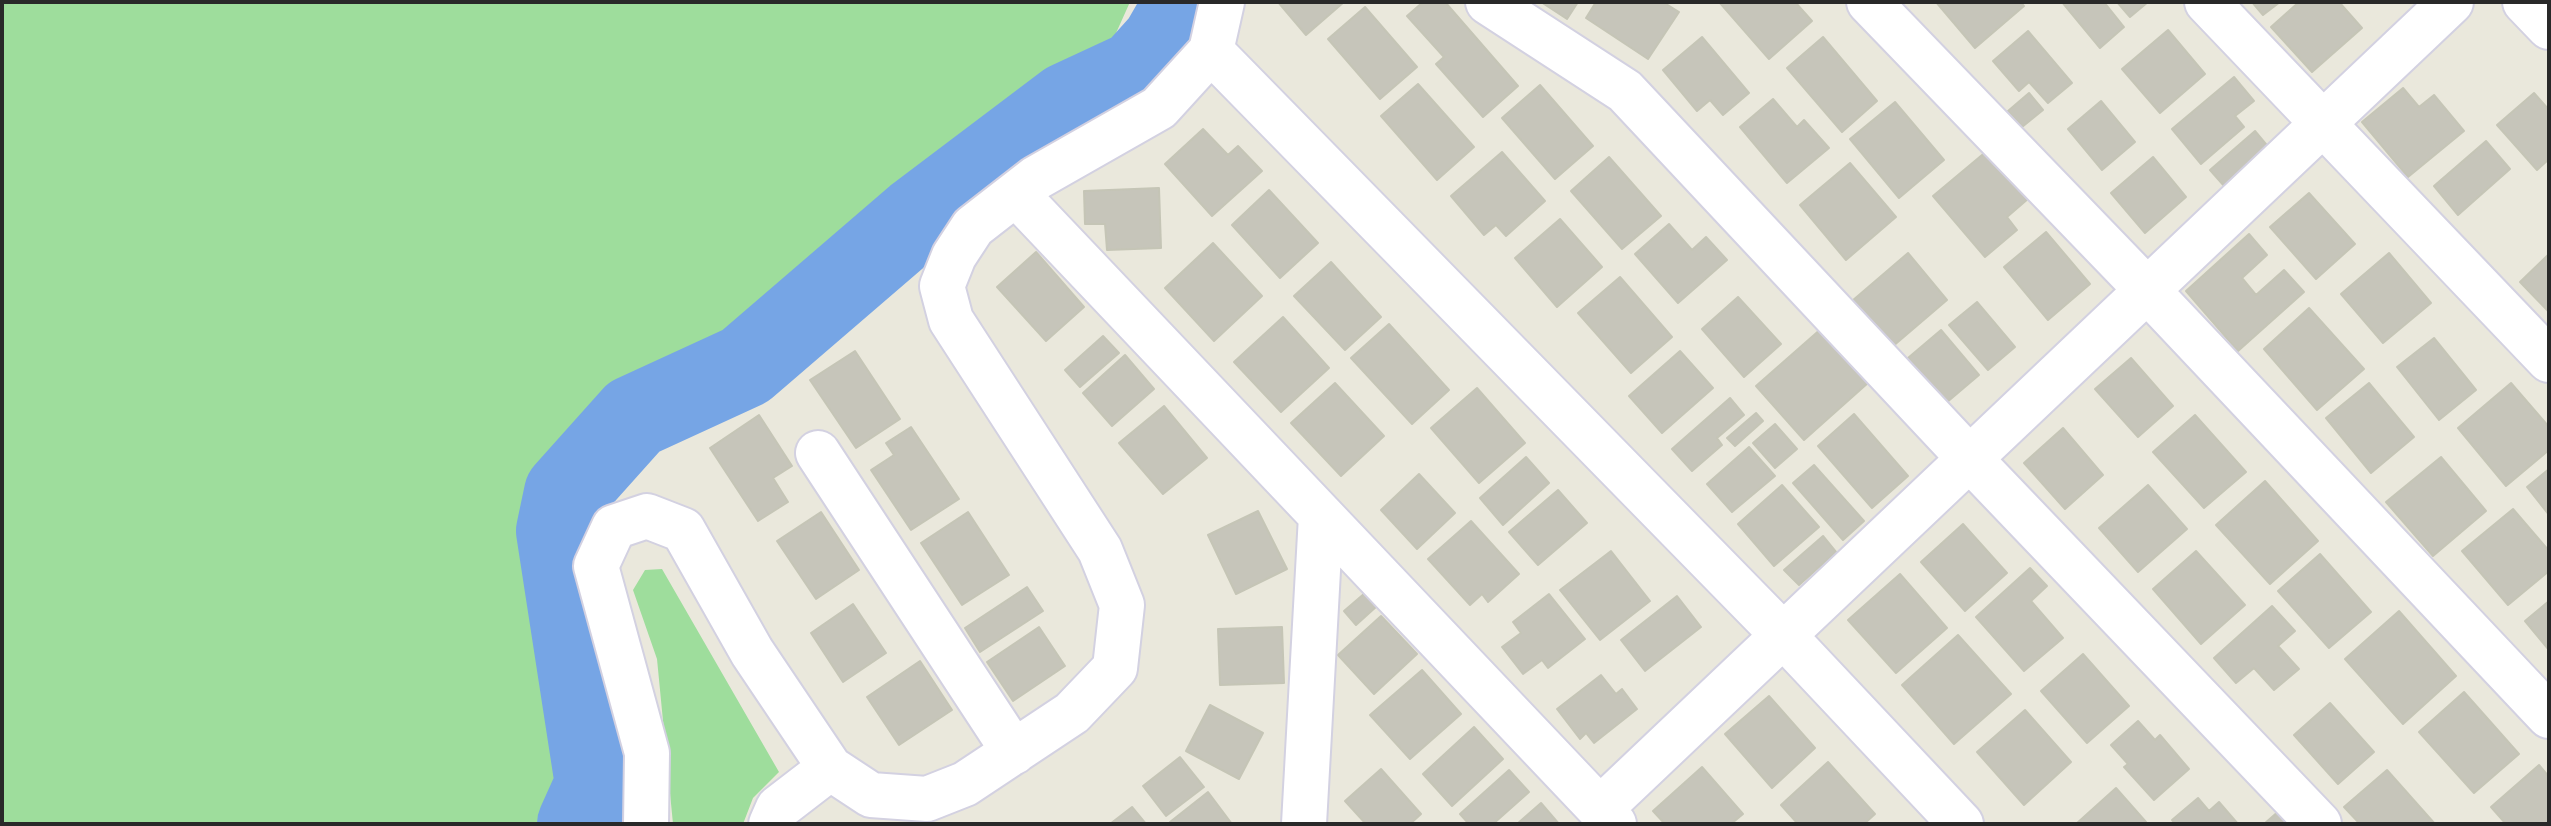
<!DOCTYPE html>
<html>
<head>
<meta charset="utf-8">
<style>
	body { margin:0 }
	#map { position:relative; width:2551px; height:826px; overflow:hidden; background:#eae8dc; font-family:Arial,sans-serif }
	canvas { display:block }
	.frame { position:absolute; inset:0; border:4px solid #292929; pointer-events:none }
</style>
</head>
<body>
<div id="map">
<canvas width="2551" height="826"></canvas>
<div class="frame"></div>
</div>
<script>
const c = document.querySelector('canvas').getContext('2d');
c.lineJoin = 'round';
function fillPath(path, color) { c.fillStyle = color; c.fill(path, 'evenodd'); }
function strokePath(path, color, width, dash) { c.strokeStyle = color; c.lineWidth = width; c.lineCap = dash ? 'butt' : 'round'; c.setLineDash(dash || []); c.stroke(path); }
const green = new Path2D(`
	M2 2H1130L1112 42 1049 113 871 242 729 373 607 439 542 524 594 824H2Z
	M662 569 779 772 753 798 743 824H673L657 659 633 590 645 570Z`);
const river = new Path2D(`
	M579 824 597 784 558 531 566 493 634 417 745 366 917 218 1068 104 1137 72 1163 43 1178 17 1181 2`);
const building = new Path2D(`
	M1278 2H1344L1306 35Z
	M1423 2H1445L1518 86 1483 117 1436 64 1444 57 1407 16Z
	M1541 2H1578L1567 19Z
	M1596 2H1663L1679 12 1648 59 1586 18Z
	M1795 2 1812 21 1769 59 1720 3Z
	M1936 2H2021L2024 6 1975 48Z
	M2062 2H2104L2124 27 2100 48Z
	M2117 2H2148L2130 17Z
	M2252 2H2280L2263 15Z
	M2299 2H2339L2362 28 2312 72 2271 27Z
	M1365 7 1417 67 1380 99 1328 39Z
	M2168 30 2205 74 2160 113 2122 69Z
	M2028 31 2072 83 2048 103 2029 82 2019 91 1993 61Z
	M1702 37 1749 93 1723 115 1710 100 1697 111 1663 70Z
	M1823 37 1877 101 1842 132 1787 68Z
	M2234 77 2254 101 2235 116 2244 127 2201 164 2172 129Z
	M1418 84 1474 147 1437 180 1381 116Z
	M1540 85 1593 146 1555 179 1502 118Z
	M2403 88 2419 107 2434 95 2464 131 2408 177 2362 122Z
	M2029 93 2043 110 2022 127 2008 111Z
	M2534 93 2549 110V159L2537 170 2497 125Z
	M1773 99 1797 127 1804 120 1829 148 1787 183 1740 127Z
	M2101 101 2135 142 2102 170 2068 129Z
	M1895 102 1944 160 1899 198 1850 139Z
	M1203 129 1228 155 1238 146 1262 171 1212 216 1165 164Z
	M2255 131 2270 149 2225 187 2210 170Z
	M2486 141 2510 169 2458 215 2434 186Z
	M1988 150 2029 198 2007 217 2017 230 1985 257 1933 196Z
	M1502 152 1545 201 1506 236 1496 225 1484 235 1451 196Z
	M1609 157 1661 216 1622 249 1571 191Z
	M2153 157 2186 197 2145 233 2111 193Z
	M1850 163 1896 217 1846 260 1800 205Z
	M1159 188 1161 248 1107 250 1105 224H1085L1084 191Z
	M1269 190 1318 243 1280 278 1232 225Z
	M2309 193 2355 244 2316 279 2270 227Z
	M1560 219 1602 267 1557 307 1515 258Z
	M1669 224 1692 250 1706 237 1727 260 1678 303 1635 254Z
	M2046 232 2090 284 2048 320 2004 267Z
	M2249 234 2267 255 2242 278 2256 295 2284 270 2304 292 2238 351 2186 291Z
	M1213 243 1262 296 1214 341 1165 288Z
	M1036 252 1084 307 1046 341 997 287Z
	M1908 253 1947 300 1892 347 1852 301Z
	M2389 253 2431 303 2383 343 2341 294Z
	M2549 254V312L2520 282Z
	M1331 262 1381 317 1345 350 1294 296Z
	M1620 277 1672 337 1631 373 1578 313Z
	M1738 297 1781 344 1744 377 1702 329Z
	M1977 302 2015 347 1988 370 1949 325Z
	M2309 308 2364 369 2317 410 2264 349Z
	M1283 317 1329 368 1281 412 1234 362Z
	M1389 324 1449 390 1412 424 1351 358Z
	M1822 328 1869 382 1804 440 1756 386Z
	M1941 330 1979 375 1946 403 1908 358Z
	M1103 336 1119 353 1080 387 1065 370Z
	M2434 338 2476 390 2439 420 2397 367Z
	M855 351 900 419 856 448 810 380Z
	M1680 351 1713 388 1662 433 1629 396Z
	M1125 355 1154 389 1112 426 1083 393Z
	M2131 358 2173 406 2138 437 2095 389Z
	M1335 383 1384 436 1341 476 1291 423Z
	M2369 383 2414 437 2371 473 2326 418Z
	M2511 383 2549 427V450L2506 486 2458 428Z
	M1477 388 1525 443 1479 483 1431 428Z
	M1730 398 1744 415 1717 438 1722 445 1692 471 1672 449Z
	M1164 406 1207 458 1163 494 1119 443Z
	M1756 413 1763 421 1735 446 1727 438Z
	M1854 414 1908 476 1872 508 1818 446Z
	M759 415 792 466 773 478 788 502 758 521 710 448Z
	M2195 415 2246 472 2204 508 2153 452Z
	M1775 424 1797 449 1775 468 1753 443Z
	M911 427 959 499 911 530 871 470 894 455 886 443Z
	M2063 428 2103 475 2065 509 2024 463Z
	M1749 447 1775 476 1732 512 1707 484Z
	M1526 457 1549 483 1503 525 1480 498Z
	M2441 457 2486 511 2433 556 2386 502Z
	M1814 465 1864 521 1843 540 1793 483Z
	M2549 469V515L2527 487Z
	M1419 474 1455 513 1417 549 1381 510Z
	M2265 481 2318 541 2270 584 2216 525Z
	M1782 485 1819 527 1774 566 1738 524Z
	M2148 485 2187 529 2138 572 2099 528Z
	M1558 490 1587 523 1538 565 1509 532Z
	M2513 509 2549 551V571L2508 605 2462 551Z
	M1258 511 1287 569 1236 594 1208 535Z
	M821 512 859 570 816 599 777 541Z
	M968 512 1009 575 962 605 921 543Z
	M1471 521 1519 574 1488 602 1482 594 1470 605 1428 559Z
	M1963 524 2007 573 1965 611 1921 562Z
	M1823 536 1836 552 1799 585 1784 570Z
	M1611 551 1650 601 1600 640 1560 590Z
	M2196 551 2245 605 2201 644 2153 589Z
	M2320 554 2371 612 2329 648 2278 591Z
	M2030 568 2047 586 2031 601 2063 638 2024 671 1976 617Z
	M1900 574 1947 628 1896 673 1848 620Z
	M1027 587 1043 611 980 652 965 628Z
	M1365 593 1377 606 1356 625 1344 611Z
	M1549 594 1585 639 1548 668 1542 660 1523 674 1502 647 1521 633 1513 622Z
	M1677 596 1701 627 1645 671 1621 640Z
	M2549 601V650L2525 621Z
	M853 604 886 653 843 682 811 633Z
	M2272 606 2295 631 2278 646 2299 669 2274 690 2254 668 2236 683 2214 658Z
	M2399 611 2456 676 2403 724 2345 659Z
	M1381 616 1417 654 1374 694 1338 655Z
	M1039 627 1065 666 1013 701 987 662Z
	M1282 627 1284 683 1220 685 1218 629Z
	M1958 635 2011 694 1954 744 1902 685Z
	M2083 654 2129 706 2087 743 2041 691Z
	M920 661 952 710 899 745 867 697Z
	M1422 670 1461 714 1410 759 1370 715Z
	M1601 675 1616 694 1622 689 1637 709 1594 743 1586 733 1580 739 1557 709Z
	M2464 692 2519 754 2474 793 2419 732Z
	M1769 696 1815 748 1772 788 1725 734Z
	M2330 703 2374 752 2338 784 2294 735Z
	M1210 705 1263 733 1239 779 1186 751Z
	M2025 710 2071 762 2024 805 1977 752Z
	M2138 721 2155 740 2160 735 2189 769 2154 800 2124 767 2128 764 2111 745Z
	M1474 727 1503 759 1452 806 1423 774Z
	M1180 757 1204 787 1166 816 1143 786Z
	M1828 762 1875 814 1864 824H1798L1781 805Z
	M2539 765 2549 777V824H2506L2491 807Z
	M1702 767 1743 814 1731 824H1665L1653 811Z
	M1381 769 1421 814 1410 824H1366L1345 801Z
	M1509 770 1529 792 1493 824H1469L1460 814Z
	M2387 770 2435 824H2360L2344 807Z
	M2116 788 2146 822 2144 824H2076Z
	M1208 792 1232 824H1171L1170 822Z
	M2198 798 2209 811 2219 802 2238 824H2175L2172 820Z
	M1541 803 1559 824H1517Z
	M1132 807 1146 824H1110Z
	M2280 810 2294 824H2264Z`);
const minor = new Path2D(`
	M1488 2 1625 91 1969 458 2319 824
	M1869 2 2147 290 2549 716
	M2207 2 2549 360
	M2525 2 2549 27
	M1211 51 1783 635 1961 824
	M1016 194 1614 824
	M818 453 1014 752
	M1600 809 2451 2
	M646 824 647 753 596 566 614 527 647 516 683 530 752 652 830 768 871 795 927 799 965 784 1072 713 1115 668 1122 605 1100 550 951 320 942 286 954 256 973 227 1036 178 1159 108 1211 51 1222 2
	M771 824 778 808 830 768
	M1304 824 1321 516`);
fillPath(green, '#9edd9c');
strokePath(river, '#76a5e5', 84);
fillPath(building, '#c6c5ba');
strokePath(building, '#c5c5b6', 2);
strokePath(minor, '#d3d1e1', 48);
strokePath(minor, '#fff', 44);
</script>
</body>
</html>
